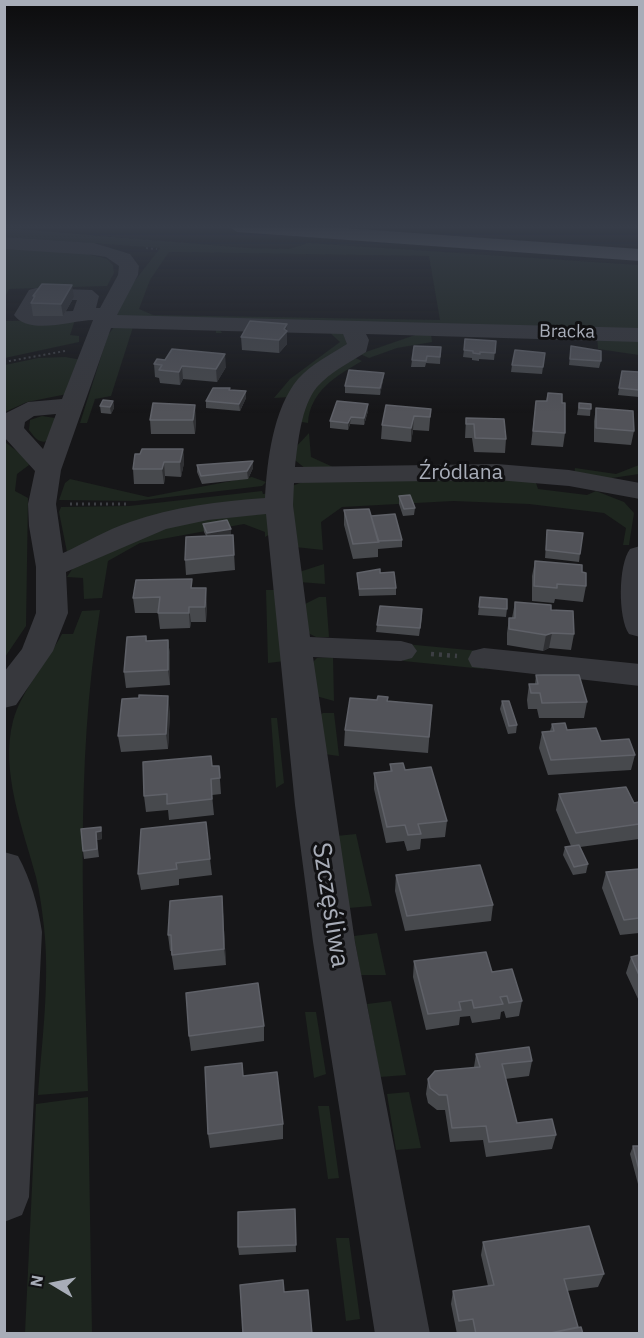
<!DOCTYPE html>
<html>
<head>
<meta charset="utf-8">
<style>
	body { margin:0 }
	#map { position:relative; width:644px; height:1338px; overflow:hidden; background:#161618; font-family:"IBM Plex Sans",sans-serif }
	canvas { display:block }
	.frame { position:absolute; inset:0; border:6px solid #a8adb8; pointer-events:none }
	.north { position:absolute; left:24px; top:1254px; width:60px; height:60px; -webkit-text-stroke:4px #111113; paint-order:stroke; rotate:280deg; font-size:16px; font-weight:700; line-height:24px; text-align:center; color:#a8adb8 }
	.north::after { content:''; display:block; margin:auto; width:21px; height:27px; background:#a8adb8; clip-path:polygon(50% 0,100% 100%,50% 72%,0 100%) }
</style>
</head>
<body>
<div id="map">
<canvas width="644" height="1338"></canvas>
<div class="frame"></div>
<div class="north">N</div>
</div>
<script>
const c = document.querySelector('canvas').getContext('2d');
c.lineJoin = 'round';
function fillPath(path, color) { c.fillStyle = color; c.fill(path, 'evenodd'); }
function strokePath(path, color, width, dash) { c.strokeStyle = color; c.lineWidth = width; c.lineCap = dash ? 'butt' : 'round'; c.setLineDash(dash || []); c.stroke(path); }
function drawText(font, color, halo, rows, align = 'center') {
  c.font = font + ' "IBM Plex Sans",sans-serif'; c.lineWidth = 6; c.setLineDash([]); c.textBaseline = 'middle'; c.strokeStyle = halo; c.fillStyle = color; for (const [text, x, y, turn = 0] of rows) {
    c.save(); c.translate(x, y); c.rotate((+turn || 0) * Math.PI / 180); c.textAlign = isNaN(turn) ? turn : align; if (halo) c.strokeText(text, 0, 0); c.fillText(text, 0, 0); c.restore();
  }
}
const green = new Path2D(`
	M4 228 248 248 289 249 308 243 639 265V331L121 317 116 314 130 287 160 248 5 237ZM169 252 429 256 440 320 153 315 139 309 150 280Z
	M5 248 84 253 107 259 113 265 114 273 107 286 9 289 5 297Z
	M75 320 70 335 79 336V342L5 358 4 321Z
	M120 325 218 327 222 333H216V329L133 327 111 396 95 399 87 423H80L108 335 114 327Z
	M328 331 342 332 349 345 289 397 274 398 290 379 340 342Z
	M418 334H431L432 342 397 348 369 358 360 354Z
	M597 335 639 337V355L598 349Z
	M351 356 362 361C336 376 310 391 308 423L296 421 311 390Z
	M65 357 82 360 67 394 27 402 5 412V365L38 358Z
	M42 416 55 418 47 441C38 444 34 436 29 430L30 420Z
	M309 433 311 457 333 467 305 468 292 458 293 450Z
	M5 442 26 458 29 465 17 474 15 491 28 498 26 626 5 657Z
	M639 465V474L605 479 574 474 575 468 616 474Z
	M252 477 266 482 262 486 135 501 59 500 65 483 70 479 148 497Z
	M535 480 538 489 587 495 596 491 624 502 634 513 629 545H623L626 528 604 513 529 504 453 501 342 507 321 522 323 550 295 547 292 486 305 481Z
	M262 491 263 494 270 493 266 498 68 557 59 512 61 507 129 506Z
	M270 513 272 533 265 537V532L244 524 140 543 108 561 102 598 84 599 83 578 67 577 75 565 167 523Z
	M324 564 325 584 299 582 296 573Z
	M266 590H276L285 661 268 663Z
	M319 597H326L329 637H316L308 633 303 605Z
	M100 610C74 770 84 930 88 1091L38 1095C42 1040 50 982 44 927 42 911 40 893 36 877 23 828 0 772 13 721 21 691 47 662 62 634H73L82 611Z
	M405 644 479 651 484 669 403 661Z
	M333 657 334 701 316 696 313 662 317 658Z
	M323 713H334L339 756 324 754 318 716Z
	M271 718H277L284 783 276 788Z
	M356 834 372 906 349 908 336 836Z
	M377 933 386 975H361L354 936Z
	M391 1001 406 1075 380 1077 367 1004Z
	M305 1012H316L326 1074 314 1078Z
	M409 1092 421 1148 396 1150 387 1094Z
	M88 1097 92 1333H25L36 1104Z
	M318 1106H329L339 1178 328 1179Z
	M336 1238H349L360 1319 346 1321Z`);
const pathFar2 = new Path2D(`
	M146 248 157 249
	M4 362 65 351`);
const pathFar1 = new Path2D(`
	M70 504H129`);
const path = new Path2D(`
	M431 654 457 656`);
const minor = new Path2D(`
	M4 237 94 243 130 254 139 266 138 275 117 315 640 328V342L366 334 369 340 366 352C349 363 330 372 317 387 301 406 298 443 295 467L497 464 569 470 640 483V499L569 486 497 480 294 483 293 505 310 637 401 641 412 644 417 651 412 658 401 661 313 657 355 942 430 1334H375L313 942 295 805 266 514 208 520 166 529 66 572 68 613 53 651 16 705 4 708V672L22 649 36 613V567L29 526 28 504 35 471 4 437V414L28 402 62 399 93 320C73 320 29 336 14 315L29 290 36 288 92 290 99 296 96 308H100L118 275 119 266 106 257 94 255 4 249ZM43 300H77L73 311 37 312ZM111 328 343 334 347 344C330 355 311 364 298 379 273 409 267 461 265 498 220 501 173 507 130 522 106 530 85 543 63 553L56 504 61 470ZM56 414 43 449 24 428 25 422 34 416Z
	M640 546V637L629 634C618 618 618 565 630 549Z
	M484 648 640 664V686L472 667 468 659 472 651Z
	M4 852 18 856C31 880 38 905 42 932L29 1197 22 1215 4 1222Z`);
const highway = new Path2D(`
	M228 226H316L640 249V261L237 232Z`);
const wall = new Path2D(`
	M33 296 74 297 63 316H33L31 303 33 300Z
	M287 324V344L279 353 242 350 241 337Z
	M496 341 494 360 479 359V361L472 360V358L463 357 464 350Z
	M571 346 601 361 599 368 569 365Z
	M441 347 440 364 426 363 425 367H411L412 360Z
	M545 353 542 374 511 372 512 365Z
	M154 364 226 367 217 382 183 379 180 385 160 383 159 378 155 377Z
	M622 371 639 372V397L618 395Z
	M384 373 383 380 380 395 345 393V386Z
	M230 390 246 398 240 411 206 408V401Z
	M548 393 565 433 563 447 531 445 536 401H546Z
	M113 401 114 408 111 414 101 413 100 406Z
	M579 403 591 404 590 416 577 415Z
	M596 408 634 431 631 445 594 442V421Z
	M431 409 429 431 413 430 411 442 381 439 382 425Z
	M368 411 364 425 350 424 348 430 330 428V421Z
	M466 418 506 439 505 453 474 452 472 438H465Z
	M196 419 195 434H151L150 420Z
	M183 449 184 463 181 477 165 476 164 484H134L133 469 140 454Z
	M253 461V468L248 479 202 484 197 472V465Z
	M399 496 415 508 414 515 403 516 399 504Z
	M344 510 371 516 402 540V547L378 549V557L353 559 344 525Z
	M203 524 231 535H233L235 570 186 575 185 560 206 536 204 532Z
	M547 530 580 554 579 562 545 558Z
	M535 561 582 572 586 586 583 602 555 599 554 603 532 601V576Z
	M357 573H380L396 588V595L359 596Z
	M192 588 207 603 206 622H191L190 628 160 629 158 613H135L133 598Z
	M480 597 507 609 506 617 478 615Z
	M515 602 551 610 574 634 571 650 549 648 543 651 507 645V633L509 618H512Z
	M422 617 419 636 376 632 377 625Z
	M146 636 147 641 168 640 170 655V685L126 688 124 672Z
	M536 675 587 702 584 718H539L537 709H528L527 700 529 684H535Z
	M388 701 432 705 428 753 344 746 345 730Z
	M502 701 517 725 516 733 508 734 500 709Z
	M170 712 168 749 121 752 118 736Z
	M552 724 567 730 601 741 635 755 631 770 548 775 539 748 542 732 550 731Z
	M390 764 405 770 447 821 445 837 421 839 420 849 407 851 404 841 386 843 374 789V773L390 771Z
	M212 766H219L221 794 212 795 214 815 169 820 168 810 146 812 144 796Z
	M559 794 634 803 639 802V839L580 847 588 864 586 873 573 875 563 855 565 847 571 846 556 810Z
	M101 827 102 839 97 840 99 857 84 859 83 851Z
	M141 829 210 859 212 875 179 879V885L141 890 138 874Z
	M639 869V933L620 935 602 888 606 872Z
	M396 875 493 905 491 921 405 931 395 891Z
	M223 912 226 965 174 970 171 951H170L168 935Z
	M639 950V1001L626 973 631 957 638 956Z
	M414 961 492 972 522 1001 519 1016 506 1018 504 1011 501 1012 500 1019 472 1023 470 1016 460 1017 459 1025 426 1030 413 977Z
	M264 1026V1041L191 1051 189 1036Z
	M476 1054 532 1061 529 1076 505 1079 517 1123 556 1135 552 1149 486 1157 483 1140 450 1142 445 1110H437L428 1103 426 1094 428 1079 474 1067Z
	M283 1124V1139L210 1148 208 1134Z
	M633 1146H639V1184H638L630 1154Z
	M295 1209 296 1252 239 1255 238 1247Z
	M483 1242 604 1274 598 1287 567 1291 578 1327 583 1334H470V1332L457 1334 451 1304 453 1291 488 1286 481 1255Z`);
const shadedWall = new Path2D(`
	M72 285 74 297 63 316 61 304Z
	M287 324V344L279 353V340Z
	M225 354 226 367 217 382 216 369Z
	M182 366 183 379 180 385 179 372Z
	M384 373 383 380 380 395V388Z
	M246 391V398L240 411 239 404Z
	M113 401 114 408 111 414 110 407Z
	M368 404V411L364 425V418Z
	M195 405 196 419 195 434 193 420Z
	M414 416 413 430 411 442V428Z
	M351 417 350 424 348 430V423Z
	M183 449 184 463 181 477 180 462Z
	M253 461V468L248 479 247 471Z
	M164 462 165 476 164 484 162 469Z
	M231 529V536L208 540 207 533Z
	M206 588 207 603 206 622 205 607Z
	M189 607 191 622 190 628 189 613Z
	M552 633 549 648 543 651 546 635Z
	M168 640 170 655V685L168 670Z
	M168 696 170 712 168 749 166 734Z
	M101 827 102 839 97 840 99 857 96 832Z
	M222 896 223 912 226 965 224 949Z`);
const building = new Path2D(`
	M42 284 72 285 61 304 31 303 35 296H33Z
	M250 321 287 324 284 329 287 331 279 340 241 337Z
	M465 339 496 341 495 353 480 352V354L473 353V351L464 350Z
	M414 346 441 347 440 357 427 356 426 361 412 360Z
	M571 346 601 351V361L570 359Z
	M172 349 225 354 216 369 182 366 179 372 159 370 162 365 154 364 157 359 165 360Z
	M515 350 545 353 543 367 512 365Z
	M349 370 384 373 380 388 345 386Z
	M622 371 639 372V390L619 388Z
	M213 388H230L229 390 246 391 239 404 206 401Z
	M548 393 562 394V403H565V433L533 431 536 401H547Z
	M103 400 113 401 110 407 100 406Z
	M337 401 368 404 364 418 351 417 348 423 330 421Z
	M153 403 195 405 193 420H150Z
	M579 403 591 404V409L579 408Z
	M386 405 431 409 430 417 414 416 411 428 382 425Z
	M596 408 633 411 634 431 596 428Z
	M466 418 504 419 506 439 475 438 474 424H466Z
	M142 449H183L180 462H164L162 469H133L135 454H140Z
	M253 461 247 471 201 476 197 465Z
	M410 495 415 508 404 509 399 496Z
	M369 509 379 542 353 544 344 510Z
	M395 514 402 540 378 541 371 516Z
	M227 520 231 529 207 533 203 524Z
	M547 530 583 533 580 554 546 550Z
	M233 535 234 555 185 560 186 537Z
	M535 561 582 565V572L586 573V586L557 584V588L534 586Z
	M380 569V573L394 572 396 588 359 589 357 573Z
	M192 579 191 588H206L205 607H189V613H158L160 597 133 598 136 580Z
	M480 597 507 599V609L479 607Z
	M515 602 551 605V610L573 611 574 634 552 633 546 635 509 629V618H515Z
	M380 606 422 609 420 628 377 625Z
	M146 636V641L168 640V670L124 672 127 637Z
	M536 675H579L587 702 542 703 540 693H531L529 684H538Z
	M139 695 168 696 166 734 118 736 122 699 139 698Z
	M378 696 388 697 387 701 432 705 429 737 345 730 350 698 377 700Z
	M502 701H509L517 725 509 726Z
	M565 723 567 730 596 728 601 741 629 739 635 755 551 760 542 732 554 731 552 724Z
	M211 756 212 766H219L220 778 211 779 212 799 167 804V794L144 796 143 762Z
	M403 763 405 770 431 767 447 821 418 824 421 834 408 835 405 825 387 827 374 773 392 771 390 764Z
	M626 787 634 803 639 802V824L576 833 559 794Z
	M206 822 210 859 176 863 177 869 138 874 141 829Z
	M101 827V831L96 832 97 849 83 851 81 829Z
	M579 845 588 864 574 867 565 847Z
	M480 865 493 905 407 916 396 875Z
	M639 869V918L624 920 606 872Z
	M222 896 224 949 172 955 171 935H168L170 901Z
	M486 952 492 972 512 969 522 1001 509 1003 507 996 500 997 503 1004 474 1008 472 1000 459 1002 461 1010 428 1014 414 961Z
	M639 955V975L631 957Z
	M258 983 264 1026 189 1036 186 993Z
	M529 1047 532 1061 502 1064 517 1123 552 1119 556 1135 489 1142 486 1126 452 1128 447 1095H439L430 1088 428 1079 435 1071 480 1067 476 1054Z
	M242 1063 243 1076 277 1072 283 1124 208 1134 205 1067Z
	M633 1146H639V1170Z
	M295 1209 296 1245 238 1247V1212Z
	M589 1226 604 1274 564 1279 578 1327 546 1334H476L473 1319 459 1321 453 1291 494 1285 483 1242Z
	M283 1280 284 1292 308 1290 312 1334H243L240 1285Z
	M581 1327 583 1334H546Z`);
const farStreetnames = [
	["Bracka",567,332,1]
];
const streetNames = [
	["Źródlana",461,473]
];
const nearStreetnames = [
	["Szczęśliwa",330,905,81]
];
fillPath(green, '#1e261f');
strokePath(pathFar2, '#3d3f44', 2, [2, 3]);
strokePath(pathFar1, '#3d3f44', 3, [2, 4]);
strokePath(path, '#3d3f44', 4.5, [3, 5]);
fillPath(minor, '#37383d');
fillPath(highway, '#63666e');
fillPath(wall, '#47494d');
fillPath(shadedWall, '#2f3033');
fillPath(building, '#525359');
strokePath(building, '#5f6168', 1.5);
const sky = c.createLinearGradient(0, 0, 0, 413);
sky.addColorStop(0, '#0c0c0d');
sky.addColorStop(0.55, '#363c48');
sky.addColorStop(1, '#363c4800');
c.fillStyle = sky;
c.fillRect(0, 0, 644, 413);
drawText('18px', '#a8adb8', '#111113', farStreetnames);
drawText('21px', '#a8adb8', '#111113', streetNames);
drawText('26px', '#a8adb8', '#111113', nearStreetnames);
</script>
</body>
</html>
